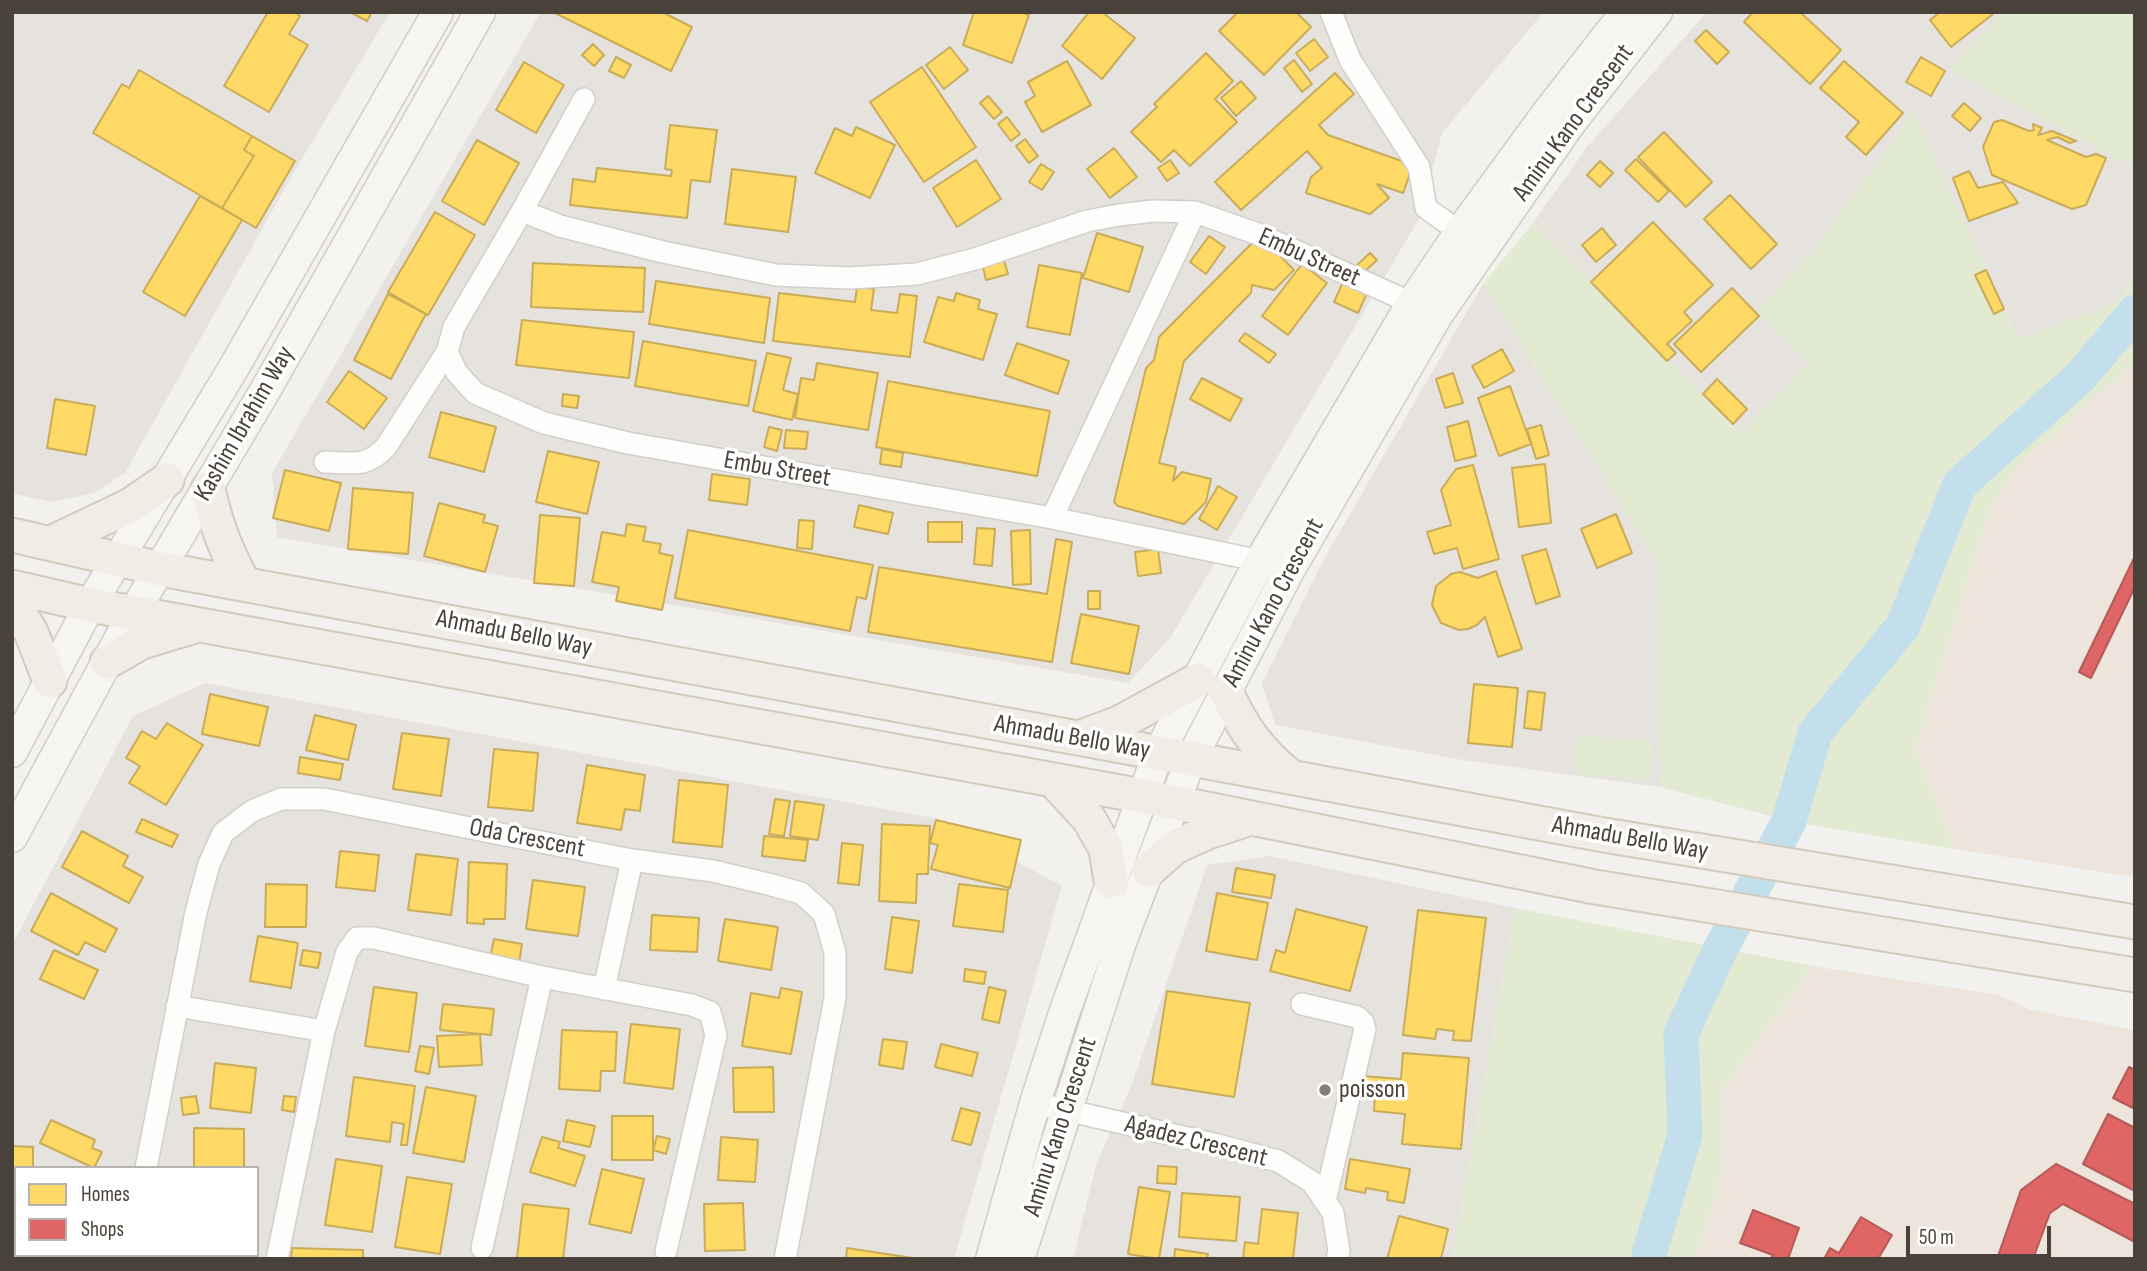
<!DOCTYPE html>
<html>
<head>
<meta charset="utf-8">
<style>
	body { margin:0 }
	#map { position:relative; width:2147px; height:1271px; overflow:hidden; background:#f3f1ee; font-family:"Sofia Sans Condensed",sans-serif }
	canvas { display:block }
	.frame { position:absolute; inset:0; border:14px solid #49423a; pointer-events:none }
	.legend { position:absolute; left:14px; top:1166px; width:245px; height:91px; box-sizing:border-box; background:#fff; border:2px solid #b6b3b0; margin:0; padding:9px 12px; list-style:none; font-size:21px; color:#49423a }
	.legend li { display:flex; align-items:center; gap:14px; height:35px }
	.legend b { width:35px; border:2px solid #b6b3b0 }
	.scale { position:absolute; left:1906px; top:1226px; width:145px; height:32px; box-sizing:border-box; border:4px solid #49423a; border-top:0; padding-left:9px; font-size:21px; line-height:24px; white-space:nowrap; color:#49423a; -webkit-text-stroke:5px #fff; paint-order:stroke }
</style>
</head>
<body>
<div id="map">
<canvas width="2147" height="1271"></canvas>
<div class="frame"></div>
<ul class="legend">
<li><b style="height:19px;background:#ffd966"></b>Homes</li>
<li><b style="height:19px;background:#e06666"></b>Shops</li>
</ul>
<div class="scale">50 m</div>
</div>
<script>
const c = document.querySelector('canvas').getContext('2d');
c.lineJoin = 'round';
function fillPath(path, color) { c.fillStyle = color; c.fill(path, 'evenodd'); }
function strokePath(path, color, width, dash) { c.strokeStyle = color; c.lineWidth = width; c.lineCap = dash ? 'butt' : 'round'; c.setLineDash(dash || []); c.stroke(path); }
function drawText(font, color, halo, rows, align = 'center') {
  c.font = font + ' "Sofia Sans Condensed",sans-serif'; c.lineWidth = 7; c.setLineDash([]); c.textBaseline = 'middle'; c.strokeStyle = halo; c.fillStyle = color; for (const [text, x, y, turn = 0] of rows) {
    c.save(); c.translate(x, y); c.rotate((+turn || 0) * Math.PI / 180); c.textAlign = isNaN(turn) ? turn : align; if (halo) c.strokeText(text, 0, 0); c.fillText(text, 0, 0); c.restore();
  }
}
const residential = new Path2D(`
	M12 12H390L298 165 125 473 94 493 51 502 12 493Z
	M541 12H1544L1442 133 1420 217 1170 638 1128 683 277 537 272 473Z
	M1707 12H2004L1949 69 2135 168V270L2120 302 2018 338 1913 113 1819 244 1758 312 1810 363 1741 434 1533 223 1588 146Z
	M1483 284 1659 564 1660 787 1462 760 1275 725 1262 683 1324 559Z
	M205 683 938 819 1062 886 954 1259H12V945L133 716ZM16 1168H257V1255H16Z
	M1269 856 1515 908 1452 1259H1073L1097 1162 1132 1084 1207 865Z`);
const commercial = new Path2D(`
	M2135 362V877L1955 849 1915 748 1990 508 2020 463Z
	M1812 966 1999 995 2031 1010 2135 1030V1259H1695L1722 1174V1090Z`);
const green = new Path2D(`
	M2004 12H2135V168L1949 69Z
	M1913 112 2018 338 2120 302 2135 270V362L2020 463 1990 508 1915 748 1955 849 1789 821 1660 787 1659 564 1483 284 1533 223 1741 434 1809 363 1757 312 1819 244Z
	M1577 736 1652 741 1650 779 1575 774Z
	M1515 908 1812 966 1722 1090V1174L1695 1259H1452Z`);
const homes = new Path2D(`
	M268 12H295L300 16 289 34 308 45 269 112 224 86Z
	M350 12H372L367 21Z
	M553 12H662L692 27 671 71Z
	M974 12H1020L1029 15 1012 63 963 45Z
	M1089 12H1102L1135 38 1102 79 1062 46Z
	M1238 12H1296L1311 27 1264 75 1219 31Z
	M1753 12H1800L1841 50 1810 84 1744 22Z
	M1940 12H1991L1993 14 1951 47 1930 20Z
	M1706 30 1729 52 1717 64 1695 41Z
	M1314 39 1328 57 1310 71 1296 53Z
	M593 44 604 55 594 66 582 55Z
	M950 47 968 70 944 89 926 65Z
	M1206 53 1233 81 1215 99 1237 122 1190 166 1174 150 1161 162 1131 132 1157 107 1154 104Z
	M616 57 631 65 624 78 609 71Z
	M1921 57 1945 71 1931 96 1906 82Z
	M1294 60 1312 84 1302 92 1284 68Z
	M1067 61 1091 105 1042 132 1025 102 1035 96 1028 82Z
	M1844 61 1903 113 1866 155 1846 137 1859 122 1820 88Z
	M524 62 564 85 536 133 496 110Z
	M922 67 976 147 924 182 870 102Z
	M139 70 252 136 244 150 254 156 222 208 93 133 122 84 129 88Z
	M1335 73 1354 94 1319 125 1328 135 1413 165 1403 193 1377 184 1389 198 1370 214 1306 193 1311 177 1322 168 1307 151 1241 210 1215 182Z
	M1241 81 1256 98 1236 116 1221 98Z
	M988 96 1002 112 994 119 980 103Z
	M1964 103 1981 118 1970 131 1952 116Z
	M1007 117 1020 134 1011 141 998 124Z
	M2002 120 2029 131 2034 130 2033 124 2042 128 2038 135 2052 131 2076 141 2070 143 2057 137 2047 140 2086 157 2096 154 2106 158 2086 205 2072 209 1992 175 1983 147 1994 122Z
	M670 125 717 130 710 182 691 180 687 218 570 205 573 179 595 182 597 168 671 176 672 170 665 169Z
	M856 127 895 145 870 198 815 173 835 128 852 136Z
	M1664 132 1712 182 1686 207 1638 157Z
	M252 136 295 161 256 228 222 208 254 156 244 150Z
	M1025 139 1038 156 1029 163 1016 146Z
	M477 140 519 163 484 225 442 201Z
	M1114 148 1137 177 1110 198 1087 169Z
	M1636 159 1669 191 1658 202 1625 170Z
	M976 160 1001 199 957 227 933 188Z
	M1170 160 1179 173 1167 181 1158 168Z
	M1600 161 1613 173 1600 187 1587 175Z
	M1041 164 1054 172 1042 190 1029 182Z
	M732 169 796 177 788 232 725 224Z
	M1969 171 1978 188 2003 182 2018 203 1969 221 1953 178Z
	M1730 195 1777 244 1751 269 1704 219Z
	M200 196 242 220 185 316 143 292Z
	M435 212 475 235 428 315 388 292Z
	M1653 222 1713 285 1684 312 1692 321 1667 344 1676 353 1667 361 1591 282Z
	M1602 228 1616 245 1596 262 1582 245Z
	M1097 233 1143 247 1129 292 1083 278Z
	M1209 236 1225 247 1206 274 1190 262Z
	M1252 243 1272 248 1294 270 1274 290 1252 285 1251 293 1184 361 1159 463 1176 467 1173 481 1182 472 1211 479 1206 502 1184 524 1118 506 1114 502 1146 368 1154 360 1159 337Z
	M1370 253 1377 260 1364 272 1357 265Z
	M1003 257 1008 274 986 280 982 263Z
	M533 263 645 268 643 312 531 307Z
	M1302 264 1327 283 1288 335 1262 316Z
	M1039 265 1082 273 1070 335 1027 327Z
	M1986 270 2004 309 1994 314 1975 275Z
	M656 281 770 298 764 343 649 324Z
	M1343 282 1367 293 1358 313 1334 302Z
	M857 287 874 289 871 310 897 313 900 294 917 296 910 357 773 341 779 293 855 302Z
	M1732 288 1759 316 1701 372 1674 344Z
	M956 293 980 300 978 309 997 314 983 360 924 342 938 297 954 301Z
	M388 294 426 314 391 379 354 360Z
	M522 320 634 332 629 378 516 365Z
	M1245 333 1276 354 1269 363 1239 341Z
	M643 341 756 361 748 406 635 386Z
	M1017 343 1069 361 1058 394 1005 375Z
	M1502 349 1514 371 1484 388 1472 366Z
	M767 353 791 358 783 390 798 394 792 420 753 411Z
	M817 363 878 373 868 430 795 418 801 378 814 380Z
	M349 371 387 398 364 429 327 402Z
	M1453 373 1463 403 1445 408 1436 379Z
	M1202 378 1242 399 1230 421 1190 399Z
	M1717 379 1747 409 1733 424 1703 394Z
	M888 381 1050 411 1037 476 876 447Z
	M1510 386 1531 444 1499 456 1478 398Z
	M563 394 579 396 577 408 562 406Z
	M55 399 95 406 86 455 47 448Z
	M441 412 496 427 484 472 429 457Z
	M1468 421 1476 456 1455 461 1447 427Z
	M1541 425 1549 455 1536 459 1527 429Z
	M769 427 782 430 777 451 764 447Z
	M786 430 808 432 806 449 784 448Z
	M882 449 903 453 901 467 880 464Z
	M548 451 599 462 587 514 536 502Z
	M1545 464 1551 523 1519 527 1512 468Z
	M1473 465 1499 559 1463 569 1457 548 1434 554 1427 532 1451 525 1441 490 1456 469Z
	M285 470 341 483 329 531 273 518Z
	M712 474 750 479 747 505 709 500Z
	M1218 486 1237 497 1217 530 1199 519Z
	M353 488 413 493 408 554 348 549Z
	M439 503 485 515 483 522 498 526 485 572 424 556Z
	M859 505 893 513 888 534 854 527Z
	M1616 514 1632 553 1597 568 1581 529Z
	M540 515 580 518 574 586 534 583Z
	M799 520 814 521 812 549 797 548Z
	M928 522H962V542H928Z
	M627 524 646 527 643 541 661 544 659 553 673 556 662 610 616 601 619 587 592 582 602 532 625 536Z
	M977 528 995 529 992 566 974 564Z
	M688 530 873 565 866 599 857 597 850 631 675 598Z
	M1030 530 1031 584 1013 585 1011 531Z
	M1056 539 1072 542 1052 662 868 632 879 567 1047 594Z
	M1158 549 1161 573 1138 576 1135 552Z
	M1546 549 1560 596 1536 604 1522 556Z
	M1496 571 1522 649 1498 657 1485 617 1477 625 1468 629 1459 630 1441 623 1432 605 1436 586 1451 574 1460 572 1478 578Z
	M1088 591H1100V609H1088Z
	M1081 614 1139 626 1129 674 1071 663Z
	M1474 684 1518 688 1512 747 1468 743Z
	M1528 691 1545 693 1541 730 1524 728Z
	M210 694 268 707 259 746 202 734Z
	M315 715 356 725 348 760 306 750Z
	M167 723 203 745 166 805 129 783 140 766 126 758 142 731 156 739Z
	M402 733 449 739 441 796 393 789Z
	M494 749 538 753 533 811 488 807Z
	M300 757 343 764 340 780 298 773Z
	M587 765 645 775 640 811 625 809 621 830 577 823Z
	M679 780 728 785 722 847 673 842Z
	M775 799 790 801 784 836 769 834Z
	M795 801 824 805 818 840 790 836Z
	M142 819 178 835 172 847 136 832Z
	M936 820 1021 840 1010 888 931 869 938 845 930 843Z
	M882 824 930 826 928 874H917L916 903 879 901Z
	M82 831 128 856 123 866 143 877 129 903 62 867Z
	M764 836 808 840 805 861 762 856Z
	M842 843 863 845 859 885 838 883Z
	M340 851 379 855 375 891 336 887Z
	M416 854 458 859 451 915 408 910Z
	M469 862 507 864 505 919H484V924L467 923Z
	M1236 868 1275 875 1271 898 1232 892Z
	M533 880 585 887 578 936 526 929Z
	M266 884 307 885 306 927H265Z
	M959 884 1008 890 1003 932 953 926Z
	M51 893 117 929 105 952 85 942 78 955 31 931Z
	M1217 893 1268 903 1257 960 1206 951Z
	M1296 909 1367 927 1350 991 1270 971 1276 950 1285 953Z
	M1418 910 1486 918 1471 1041 1453 1040 1454 1031 1437 1029 1435 1039 1403 1035Z
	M652 915 699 918 697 952 650 950Z
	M892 917 919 921 912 973 885 969Z
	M725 919 778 927 771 970 718 961Z
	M258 936 298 943 291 988 250 981Z
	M494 939 522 944 519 963 490 958Z
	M54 950 98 970 84 999 40 979Z
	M303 950 321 953 318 968 300 965Z
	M965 969 986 972 984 984 964 981Z
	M374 987 417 993 409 1052 365 1046Z
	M989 987 1006 991 999 1023 982 1019Z
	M781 988 802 992 791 1054 742 1046 751 993 779 998Z
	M1167 991 1250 1003 1234 1097 1152 1084Z
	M443 1004 494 1009 491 1035 440 1030Z
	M631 1024 680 1029 673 1089 624 1083Z
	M562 1030 617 1032 615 1071H601L600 1091 559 1089Z
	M480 1034 482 1065 439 1067 437 1036Z
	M883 1039 907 1042 903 1069 879 1065Z
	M941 1044 978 1053 972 1076 935 1067Z
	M420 1046 434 1048 429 1074 415 1071Z
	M1403 1053 1469 1058 1461 1149 1402 1144 1405 1114 1374 1111 1375 1094 1361 1093 1362 1076 1401 1079Z
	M215 1063 256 1068 251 1113 210 1108Z
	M773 1067 774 1112H734L733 1068Z
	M354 1077 415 1086 407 1145H401L404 1124 392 1122 390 1142 346 1136Z
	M426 1087 476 1096 464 1162 413 1153Z
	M196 1096 199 1113 183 1115 181 1098Z
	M284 1096 296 1097 294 1112 282 1110Z
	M961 1108 980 1113 971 1145 952 1140Z
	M612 1116H653V1160H612Z
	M51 1120 95 1140 92 1148 102 1152 94 1168 40 1143Z
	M567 1120 595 1126 590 1147 563 1141Z
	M194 1128 244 1129V1168H194Z
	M657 1136 670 1139 666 1154 653 1150Z
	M542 1137 560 1142 558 1148 585 1156 575 1186 530 1172Z
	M721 1137 758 1140 755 1182 718 1180Z
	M12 1146 33 1147V1168H16V1180H12Z
	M336 1159 382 1166 372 1232 325 1225Z
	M1350 1159 1410 1169 1404 1203 1387 1200 1388 1192 1366 1188 1365 1193 1345 1189Z
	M1158 1166 1177 1167 1176 1184 1157 1183Z
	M602 1169 644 1179 631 1233 589 1224Z
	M407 1177 452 1184 440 1254 395 1247Z
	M1139 1187 1170 1192 1159 1259 1128 1254Z
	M1182 1193 1240 1197 1236 1241 1179 1237Z
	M743 1203 745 1250 705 1251 704 1204Z
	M523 1204 569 1209 563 1259H517Z
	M1262 1209 1298 1213 1293 1259H1243L1245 1242 1258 1244Z
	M1399 1216 1448 1229 1441 1259H1387Z
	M292 1248 363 1250V1259H291Z
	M847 1248 919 1259H846Z
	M1175 1249 1208 1254 1207 1259H1174Z
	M55 1255H88L87 1259H54Z
	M169 1255H230L229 1259H169Z`);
const shops = new Path2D(`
	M2135 556V587L2091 678 2079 672Z
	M2129 1067 2135 1070 2133 1108 2113 1098Z
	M2108 1114 2135 1128V1191L2083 1164Z
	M2056 1164 2135 1204V1242L2063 1204 2050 1213 2033 1259H1997L2021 1190Z
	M1753 1210 1799 1228 1788 1259H1771L1773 1255 1740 1243Z
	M1861 1217 1892 1235 1878 1259H1824L1830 1248 1839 1253Z`);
const river = new Path2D(`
	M1650 1259 1649 1254 1685 1135 1681 1034 1721 948 1789 821 1815 733 1903 626 1960 484 2080 377 2135 312`);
const street = new Path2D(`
	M1331 12 1350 60 1419 167 1426 208 1460 232
	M584 99 522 211 454 327 447 352 457 373 475 393 544 423 628 443 1052 518 1271 563
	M522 211 560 226 663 252 776 275 849 278 917 274 975 259 1087 221 1119 215 1153 211 1195 212 1258 234 1425 309
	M325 462C352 463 366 468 386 447L447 352
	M1052 518 1195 212
	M604 989 632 860
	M1302 1004 1357 1017 1363 1022 1365 1029 1325 1201
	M177 1006 324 1031
	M1035 1103 1218 1145 1278 1161 1312 1182 1333 1213 1339 1251 1337 1259
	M146 1168 196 912 209 864 223 833 252 811 281 799H324L632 860 713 871 768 884 801 893 824 914 835 953V998L785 1259
	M482 1248 542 977
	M128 1259 129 1255
	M277 1259 324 1031 347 952 357 938H374L542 977 692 1005 710 1012 716 1035 666 1251`);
const secondary = new Path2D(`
	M12 752 90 605 233 369 438 12
	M12 837 134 612 266 389 480 12
	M991 1259 1035 1103 1063 1016 1158 754 1261 559 1412 303 1460 232 1547 113 1626 12
	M1019 1259 1121 942 1191 759 1290 569 1438 314 1569 125 1657 12`);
const primary = new Path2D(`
	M208 489C216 525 226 551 244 584
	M12 535 161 569 1604 835 2135 922
	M51 543 129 506 167 480
	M12 587 90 605 1142 796 1595 887 2135 975
	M12 601 31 632 50 681
	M107 662 142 642 195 626
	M1226 691C1242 728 1259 751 1291 777
	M1078 738 1119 723 1198 680
	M1053 780 1089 819 1106 849 1111 881
	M1149 870 1175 847 1208 832 1248 819`);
const markers = [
	[1325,1090,7,"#847f79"]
];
const streetNames = [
	["Aminu Kano Crescent",1574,123,-54],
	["Embu Street",1309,258,24],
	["Kashim Ibrahim Way",245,424,-60],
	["Embu Street",777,470,10],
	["Aminu Kano Crescent",1274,603,-62],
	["Ahmadu Bello Way",514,634,11],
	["Ahmadu Bello Way",1072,738,10],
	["Oda Crescent",527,839,11],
	["Ahmadu Bello Way",1630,839,10],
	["Aminu Kano Crescent",1061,1127,-72],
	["Agadez Crescent",1196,1142,14]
];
const poiNames = [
	["poisson",1339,1090]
];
fillPath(residential, '#e6e2dd');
fillPath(commercial, '#ede5dc');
fillPath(green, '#e2ead1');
fillPath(homes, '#ffd966');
strokePath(homes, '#c8ac59', 2);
fillPath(shops, '#e06666');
strokePath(shops, '#b35b59', 2);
strokePath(river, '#c3dfec', 35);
strokePath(street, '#d1cfcc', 24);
strokePath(secondary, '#d1cdc6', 33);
strokePath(primary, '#d3cbbd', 37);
strokePath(street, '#fdfdfc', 21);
strokePath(secondary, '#f6f5f1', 30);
strokePath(primary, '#f1ede6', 33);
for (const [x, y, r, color] of markers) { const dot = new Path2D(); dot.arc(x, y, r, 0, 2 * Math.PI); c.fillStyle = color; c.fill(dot); strokePath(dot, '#fff', 2.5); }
drawText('26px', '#49423a', '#fff', streetNames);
drawText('26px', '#49423a', '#fff', poiNames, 'left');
</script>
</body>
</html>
